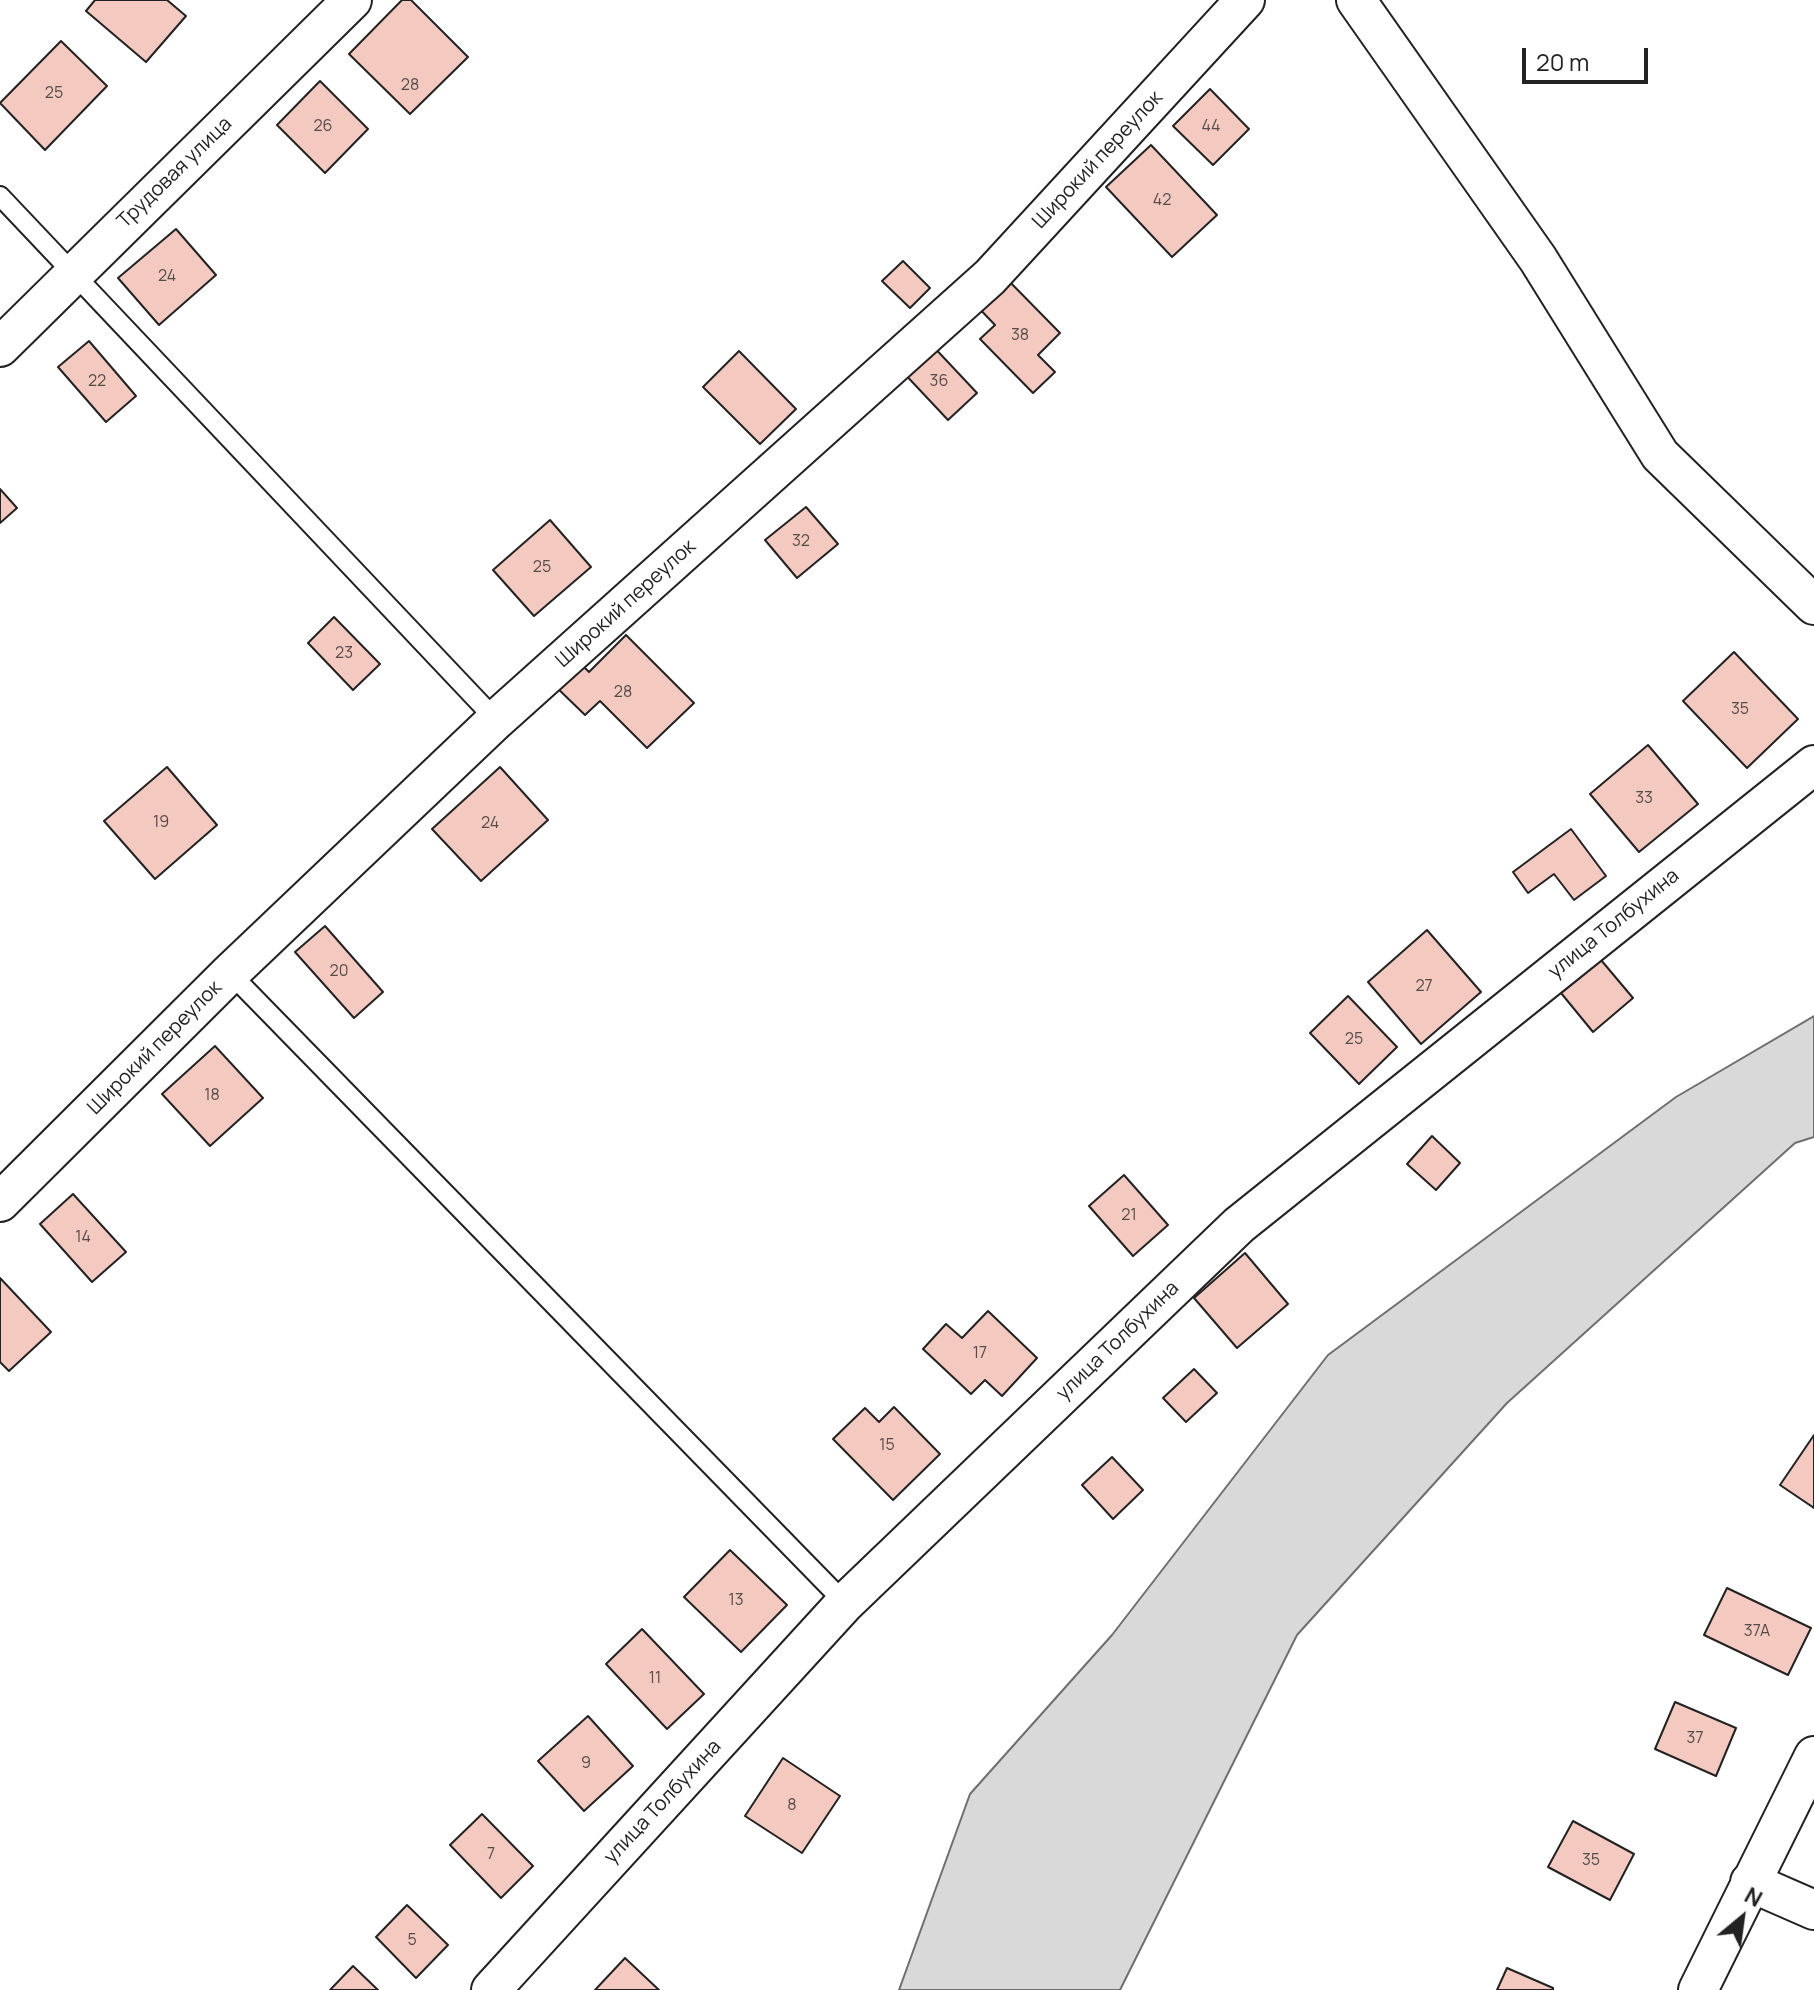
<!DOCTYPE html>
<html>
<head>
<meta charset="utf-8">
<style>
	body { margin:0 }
	#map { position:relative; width:1814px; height:1990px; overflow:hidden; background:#fff; font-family:Manrope,sans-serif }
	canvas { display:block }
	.north { position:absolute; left:1702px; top:1878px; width:80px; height:80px; -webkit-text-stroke:6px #fff; paint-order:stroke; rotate:29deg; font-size:22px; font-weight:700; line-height:32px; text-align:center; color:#222 }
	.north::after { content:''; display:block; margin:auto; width:28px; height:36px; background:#222; clip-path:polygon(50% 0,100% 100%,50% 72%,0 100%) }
	.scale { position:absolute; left:1522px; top:48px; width:126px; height:36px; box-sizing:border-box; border:4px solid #222; border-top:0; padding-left:10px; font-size:24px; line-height:28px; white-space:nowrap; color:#222; -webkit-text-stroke:6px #fff; paint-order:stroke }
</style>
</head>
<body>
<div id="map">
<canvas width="1814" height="1990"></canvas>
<div class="north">N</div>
<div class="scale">20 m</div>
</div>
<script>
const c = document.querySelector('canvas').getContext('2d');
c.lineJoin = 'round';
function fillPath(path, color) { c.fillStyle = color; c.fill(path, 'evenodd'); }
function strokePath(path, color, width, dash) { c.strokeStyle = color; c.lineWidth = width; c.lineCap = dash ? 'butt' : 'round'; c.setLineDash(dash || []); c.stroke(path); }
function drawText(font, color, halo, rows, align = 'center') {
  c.font = font + ' Manrope,sans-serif'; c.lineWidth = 6; c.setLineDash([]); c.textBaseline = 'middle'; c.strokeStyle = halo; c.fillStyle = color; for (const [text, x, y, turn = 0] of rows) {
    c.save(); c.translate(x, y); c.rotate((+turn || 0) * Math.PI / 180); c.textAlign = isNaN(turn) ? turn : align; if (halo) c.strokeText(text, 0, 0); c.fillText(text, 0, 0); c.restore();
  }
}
const water = new Path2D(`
	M1814 1016V1137L1795 1143 1507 1403 1297 1635 1120 1990H899L970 1794 1112 1635 1328 1355 1676 1097Z`);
const building = new Path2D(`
	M95 0H167L186 16 146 62 86 11Z
	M402 0H411L468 57 410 114 349 54Z
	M61 41 107 86 45 150 0 103Z
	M320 81 368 129 325 173 277 125Z
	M1210 89 1249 129 1213 165 1173 126Z
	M1151 145 1217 215 1172 257 1106 187Z
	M176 229 216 275 159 325 118 278Z
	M903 261 930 288 910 308 882 281Z
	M1002 274 1060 333 1038 355 1055 372 1033 393 980 339 995 325 973 302Z
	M89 341 136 396 106 422 58 367Z
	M930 343 977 393 948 420 901 370Z
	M739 351 796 409 760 444 703 387Z
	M0 489 17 508 0 523Z
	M806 507 838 544 797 578 765 540Z
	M550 520 591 567 534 616 493 570Z
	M334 617 380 664 353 690 308 643Z
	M626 635 694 703 647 748 600 701 585 715 553 684 577 660 589 672Z
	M1734 652 1798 719 1747 768 1683 701Z
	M1648 745 1698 804 1639 852 1590 794Z
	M167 767 217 825 155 879 104 821Z
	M500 767 548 820 481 881 432 829Z
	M1571 829 1606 876 1574 900 1554 874 1528 893 1513 872Z
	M325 926 383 992 354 1018 295 952Z
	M1427 930 1481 992 1421 1044 1368 982Z
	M1601 960 1633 998 1593 1032 1561 993Z
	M1348 996 1397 1047 1359 1084 1310 1033Z
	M215 1046 263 1098 210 1146 162 1094Z
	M1432 1136 1460 1163 1436 1190 1407 1164Z
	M1124 1175 1168 1225 1133 1256 1089 1206Z
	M73 1194 126 1252 92 1282 40 1224Z
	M1245 1253 1288 1304 1237 1348 1194 1298Z
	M0 1278 51 1332 9 1371 0 1362Z
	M988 1311 1037 1358 1002 1396 985 1380 971 1394 923 1349 946 1324 962 1338Z
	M1194 1369 1217 1393 1186 1422 1163 1398Z
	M894 1407 940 1454 893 1500 833 1439 865 1408 879 1422Z
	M1814 1435V1508L1780 1485Z
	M1112 1457 1143 1490 1113 1519 1082 1485Z
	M730 1550 787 1605 741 1652 684 1597Z
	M1727 1588 1811 1628 1788 1675 1704 1635Z
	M642 1629 704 1694 667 1729 606 1664Z
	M1675 1702 1736 1728 1716 1776 1655 1749Z
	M588 1716 633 1766 584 1811 538 1761Z
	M783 1758 840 1796 802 1853 745 1816Z
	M482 1814 533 1866 501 1898 450 1845Z
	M1573 1821 1634 1854 1610 1900 1548 1867Z
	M407 1905 448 1945 416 1978 376 1937Z
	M625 1958 659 1990H595Z
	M353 1966 378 1990H330Z
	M1507 1968 1553 1988V1990H1497Z`);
const lane = new Path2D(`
	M0 196 496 720
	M230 973 845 1603`);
const street = new Path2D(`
	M1356 0 1538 259 1660 455 1814 605
	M0 347 352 0
	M0 1202 230 973 496 720 990 277 1245 0
	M1750 1882 1814 1910
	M491 1990 845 1603 1239 1225 1814 765
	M1698 1990 1814 1756`);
const numberNames = [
	["28",410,86],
	["25",54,94],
	["26",323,127],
	["44",1211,127],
	["42",1162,201],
	["24",167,277],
	["38",1020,336],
	["22",97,382],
	["36",939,382],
	["32",801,542],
	["25",542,568],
	["23",344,654],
	["28",623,693],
	["35",1740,710],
	["33",1644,799],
	["19",161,823],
	["24",490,824],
	["20",339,972],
	["27",1424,987],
	["25",1354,1040],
	["18",212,1096],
	["21",1129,1216],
	["14",83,1238],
	["17",980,1354],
	["15",887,1446],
	["13",736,1601],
	["37А",1757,1632],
	["11",655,1679],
	["37",1695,1739],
	["9",586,1764],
	["8",792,1806],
	["7",491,1855],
	["35",1591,1861],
	["5",412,1941]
];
const streetNames = [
	["Широкий переулок",1098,160,-47],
	["Трудовая улица",175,173,-44],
	["Широкий переулок",626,604,-42],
	["улица Толбухина",1614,924,-39],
	["Широкий переулок",155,1048,-45],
	["улица Толбухина",1118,1341,-44],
	["улица Толбухина",663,1802,-47]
];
fillPath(water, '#d9d9d9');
strokePath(water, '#6f6f6f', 2);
fillPath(building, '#f3c9c0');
strokePath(building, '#222', 2);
strokePath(lane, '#222', 22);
strokePath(street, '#222', 42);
strokePath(lane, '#fff', 18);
strokePath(street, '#fff', 38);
drawText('16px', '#564c4a', null, numberNames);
drawText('20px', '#222', '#fff', streetNames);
</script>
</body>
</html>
